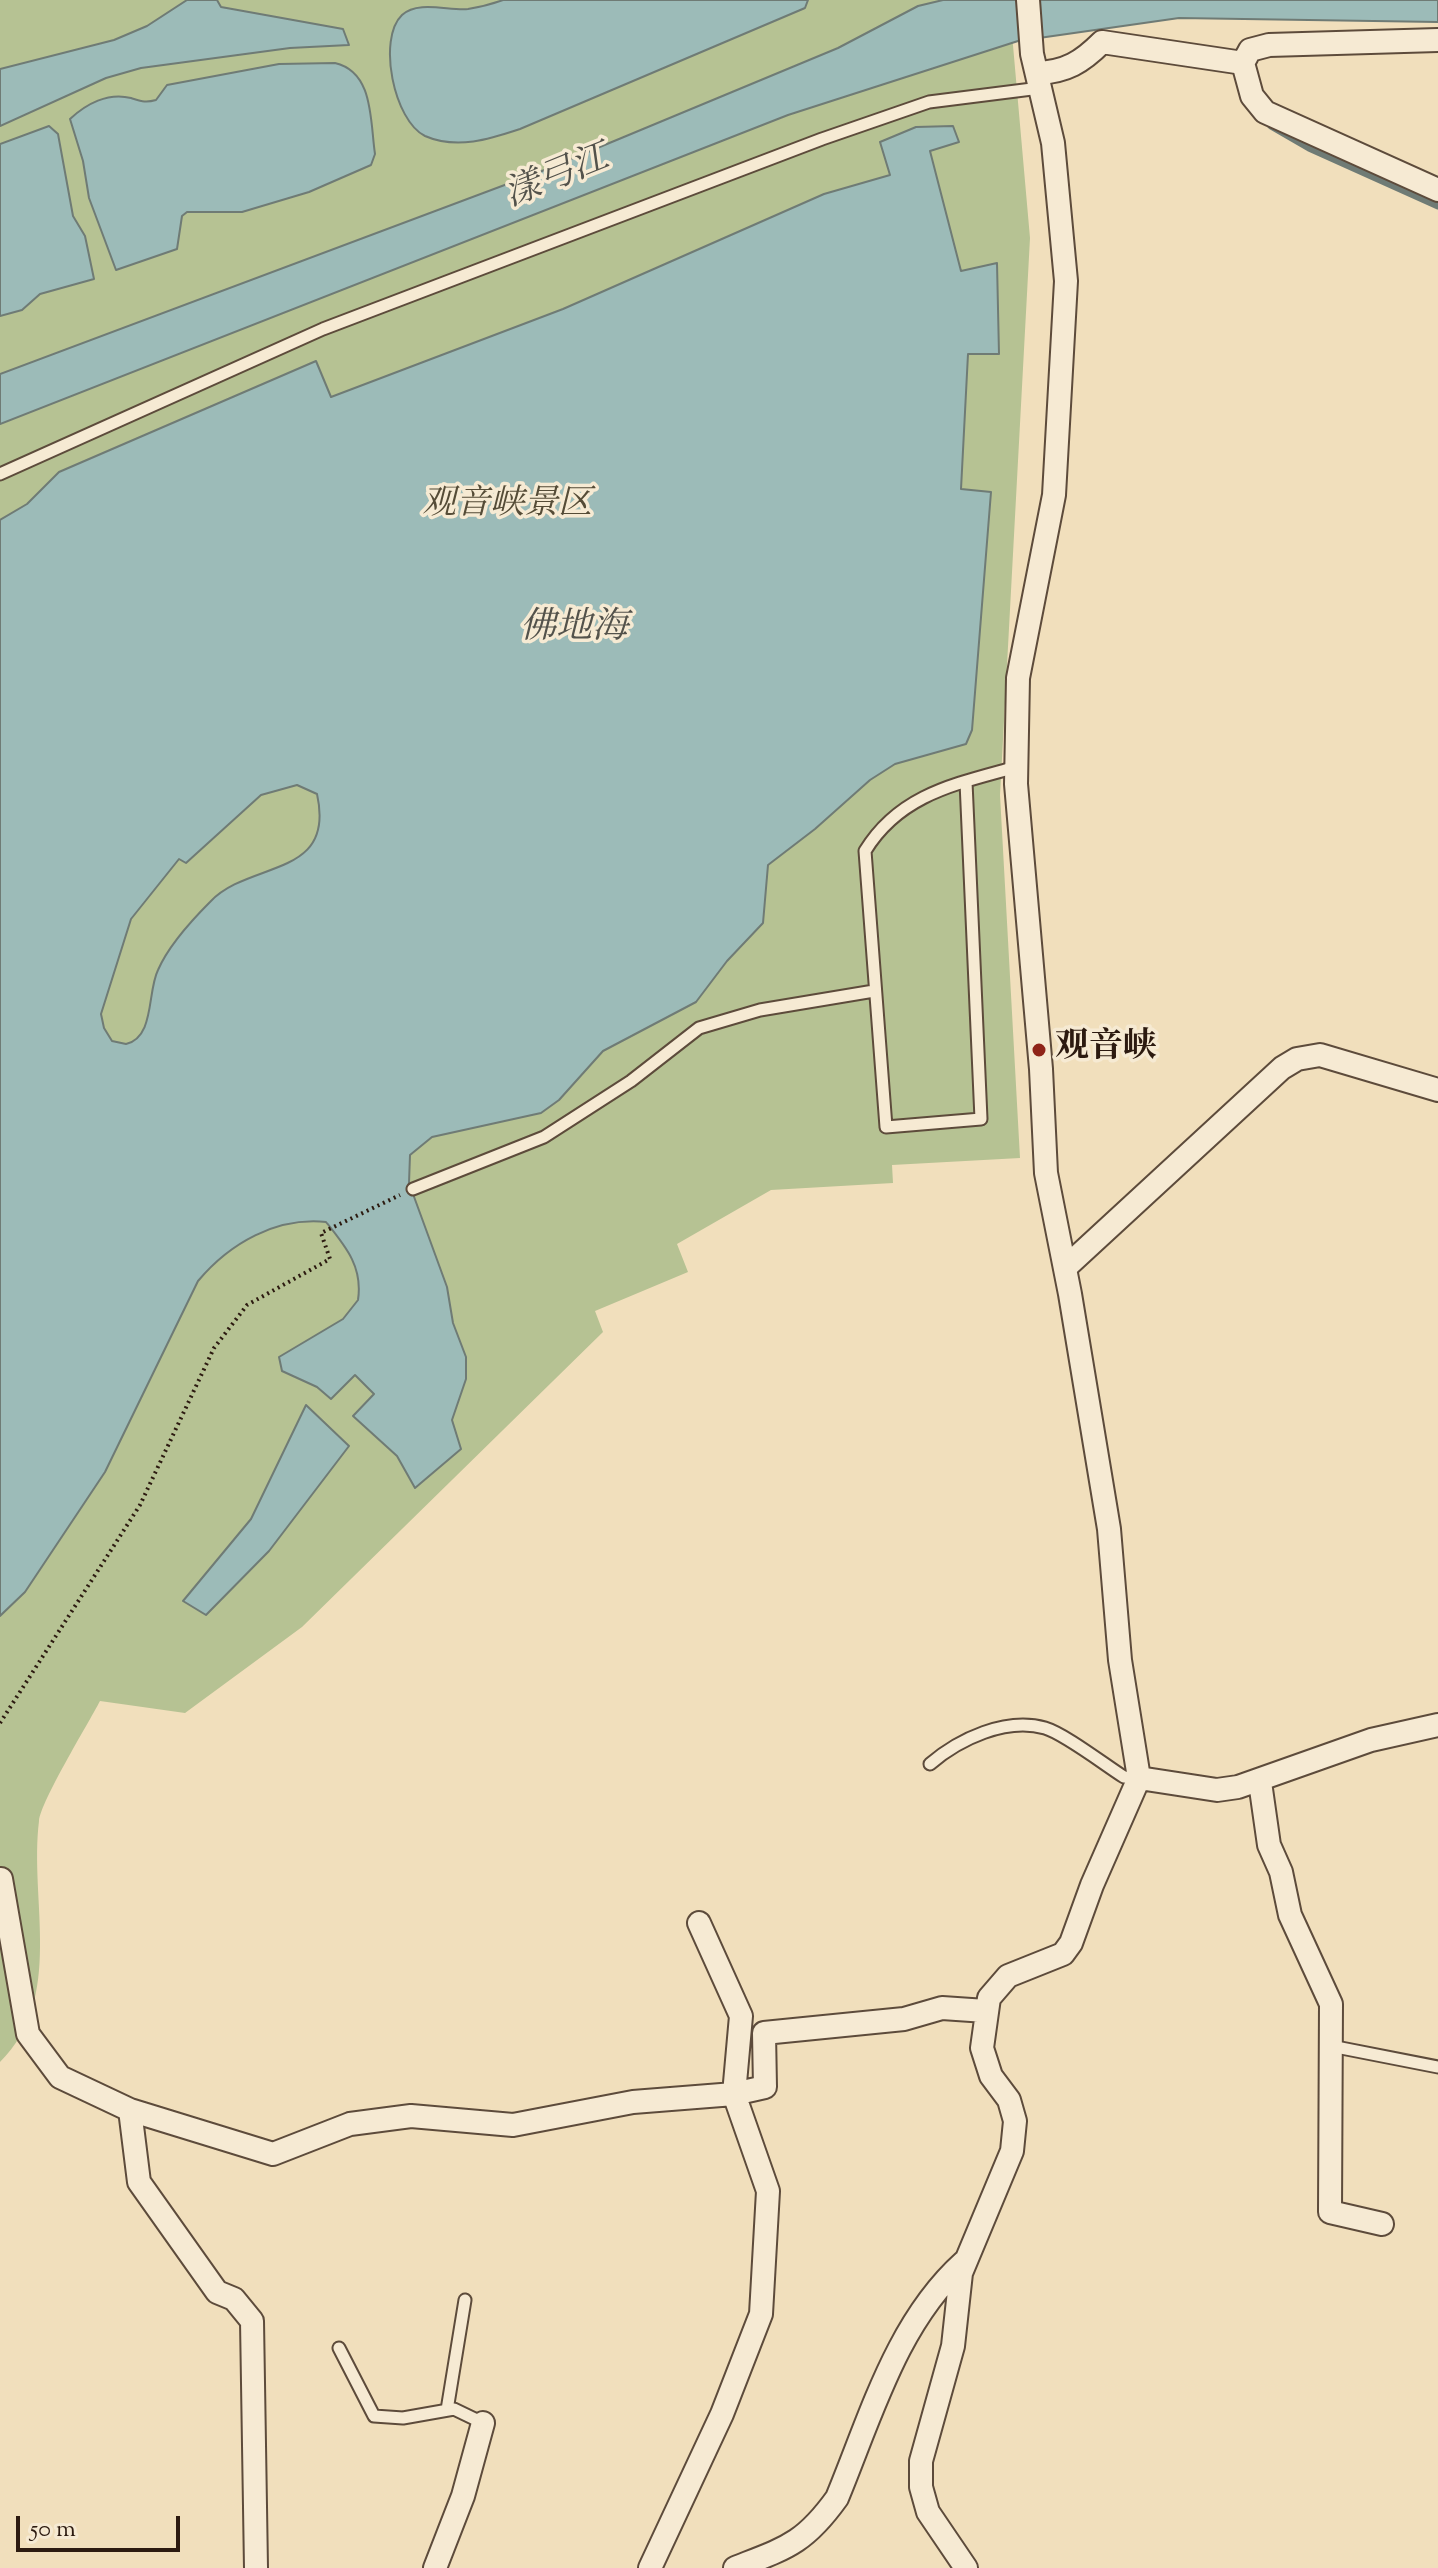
<!DOCTYPE html>
<html>
<head>
<meta charset="utf-8">
<style>
	body { margin:0 }
	#map { position:relative; width:1438px; height:2568px; overflow:hidden; background:#f1dfbc; font-family:"Sorts Mill Goudy",serif }
	canvas { display:block }
	.scale { position:absolute; left:16px; top:2516px; width:164px; height:36px; box-sizing:border-box; border:4px solid #2c1a10; border-top:0; padding-left:10px; font-size:24px; line-height:28px; white-space:nowrap; color:#2c1a10; -webkit-text-stroke:6px #f6ead3; paint-order:stroke }
</style>
</head>
<body>
<div id="map">
<canvas width="1438" height="2568"></canvas>
<div class="scale">50 m</div>
</div>
<script>
const c = document.querySelector('canvas').getContext('2d');
c.lineJoin = 'round';
function fillPath(path, color) { c.fillStyle = color; c.fill(path, 'evenodd'); }
function strokePath(path, color, width, dash) { c.strokeStyle = color; c.lineWidth = width; c.lineCap = dash ? 'butt' : 'round'; c.setLineDash(dash || []); c.stroke(path); }
function drawText(font, color, halo, rows, align = 'center') {
  c.font = font + ' "Sorts Mill Goudy","Noto Serif SC",serif'; c.lineWidth = 7; c.setLineDash([]); c.textBaseline = 'middle'; c.strokeStyle = halo; c.fillStyle = color; for (const [text, x, y, turn = 0] of rows) {
    c.save(); c.translate(x, y); c.rotate((+turn || 0) * Math.PI / 180); c.textAlign = isNaN(turn) ? turn : align; if (halo) c.strokeText(text, 0, 0); c.fillText(text, 0, 0); c.restore();
  }
}
const green = new Path2D(`
	M0 0H1009L1030 238 1000 795 1020 1158 892 1165 893 1183 771 1190 677 1244 688 1272 595 1311 603 1332 302 1627 185 1713 100 1701C88 1724 41 1801 39 1821 29 1901 65 1998 0 2062Z`);
const water = new Path2D(`
	M187 0H217L221 7 343 29 349 45 290 48 141 68 106 78 0 126V69L114 40 147 26Z
	M503 0H808L805 8 520 129C490 139 457 150 425 136 394 121 377 39 402 15 418 0 449 11 468 9 480 7 492 4 503 0Z
	M943 0H1438V22L1179 18 1018 41 788 115 0 424V374L542 171 838 48 918 6Z
	M335 63C374 72 370 121 375 154L371 165 309 192 242 212H187L182 216 177 249 116 270 89 198 83 161 70 119C86 104 108 92 131 98 141 101 145 103 156 100L167 85 279 64Z
	M49 126 58 134 73 216 85 236 94 279 40 294 22 310 0 316V144Z
	M953 126 959 142 930 151 961 271 997 263 999 354H968L961 489 991 492 972 730 966 744 895 764 870 780 815 829 768 865 763 923 727 961 696 1002 603 1051 559 1100 541 1113 432 1137 410 1155 409 1183 447 1287 453 1323 466 1357V1379L452 1420 461 1449 415 1488 397 1456 353 1416 374 1394 355 1375 331 1399 317 1387 282 1371 279 1357 343 1319 358 1300C363 1267 346 1247 326 1222 276 1217 230 1243 198 1281L105 1472 25 1592 0 1616V520L27 504 59 472 316 361 331 397 563 309 824 194 890 175 880 142 916 127ZM297 785 317 794C336 879 249 860 210 902 192 920 168 947 158 970 147 992 155 1037 126 1044L112 1041 104 1028 101 1014 131 919 179 859 186 863 261 795Z
	M306 1405 349 1446 269 1551 206 1615 183 1601 251 1519Z`);
const stream = new Path2D(`
	M1271 126 1309 148 1438 206`);
const path = new Path2D(`
	M0 1723 140 1505 214 1348 247 1305 330 1259 321 1233 400 1195`);
const service = new Path2D(`
	M0 474 323 329 822 139 929 102 1040 88
	M966 782 981 1119 886 1127 865 851C900 794 956 784 1016 767
	M413 1189 544 1137 631 1081 699 1028 760 1010 874 991
	M930 1764C959 1739 1006 1717 1045 1728 1065 1734 1105 1765 1124 1777L1139 1778
	M1331 2046 1438 2067
	M339 2348 374 2416 403 2418 454 2409 483 2423
	M447 2410 465 2300`);
const minor = new Path2D(`
	M1243 63 1250 50 1269 45 1438 40
	M1037 73C1066 72 1082 62 1102 42L1243 63 1252 96 1265 112 1438 190
	M1065 1268 1282 1068 1297 1059 1320 1055 1438 1090
	M1139 1778 1217 1790 1238 1787 1371 1740 1438 1725
	M1260 1782 1269 1845 1281 1872 1290 1915 1331 2004 1330 2212 1382 2224
	M1 1879 28 2034 60 2077 130 2110 273 2154 350 2124 411 2116 513 2125 633 2102 734 2094 765 2087 764 2033 904 2019 942 2008 986 2011
	M130 2110 139 2182 217 2292 234 2299 252 2321 256 2568
	M435 2568 463 2496 483 2423
	M650 2568 722 2414 761 2314 768 2191 734 2094 741 2016 699 1923
	M735 2568C786 2548 804 2544 837 2498 871 2416 897 2322 964 2262
	M966 2568 928 2512 921 2487V2461L953 2346 961 2273 1012 2151 1015 2121 1009 2100 991 2076 982 2048 989 1998 1008 1976 1063 1954 1071 1943 1092 1885 1139 1778 1120 1660 1109 1529 1070 1294 1046 1173 1041 1069 1016 784 1018 678 1054 495 1066 281 1053 143 1032 54 1028 0`);
const markers = [
	[1039,1050,8,"#8f2418"]
];
const parkNames = [
	["观音峡景区",507,507]
];
const poiNames = [
	["观音峡",1055,1050]
];
const waterNames = [
	["漾弓江",558,180,-22],
	["佛地海",574,631]
];
fillPath(green, '#b6c293');
fillPath(water, '#9cbbb8');
strokePath(water, '#6f7b75', 2);
strokePath(stream, '#6f7b75', 7);
strokePath(service, '#5d4b3b', 15);
strokePath(minor, '#5d4b3b', 26);
strokePath(path, '#2c1a10', 4, [2, 4]);
strokePath(service, '#f6ead3', 11);
strokePath(minor, '#f6ead3', 22);
for (const [x, y, r, color] of markers) { const dot = new Path2D(); dot.arc(x, y, r, 0, 2 * Math.PI); c.fillStyle = color; c.fill(dot); strokePath(dot, '#f6ead3', 3); }
drawText('italic 34px', '#554c37', '#f6ead3', parkNames);
drawText('bold 34px', '#2c1a10', '#f6ead3', poiNames, 'left');
drawText('italic 36px', '#53524b', '#f6ead3', waterNames);
</script>
</body>
</html>
